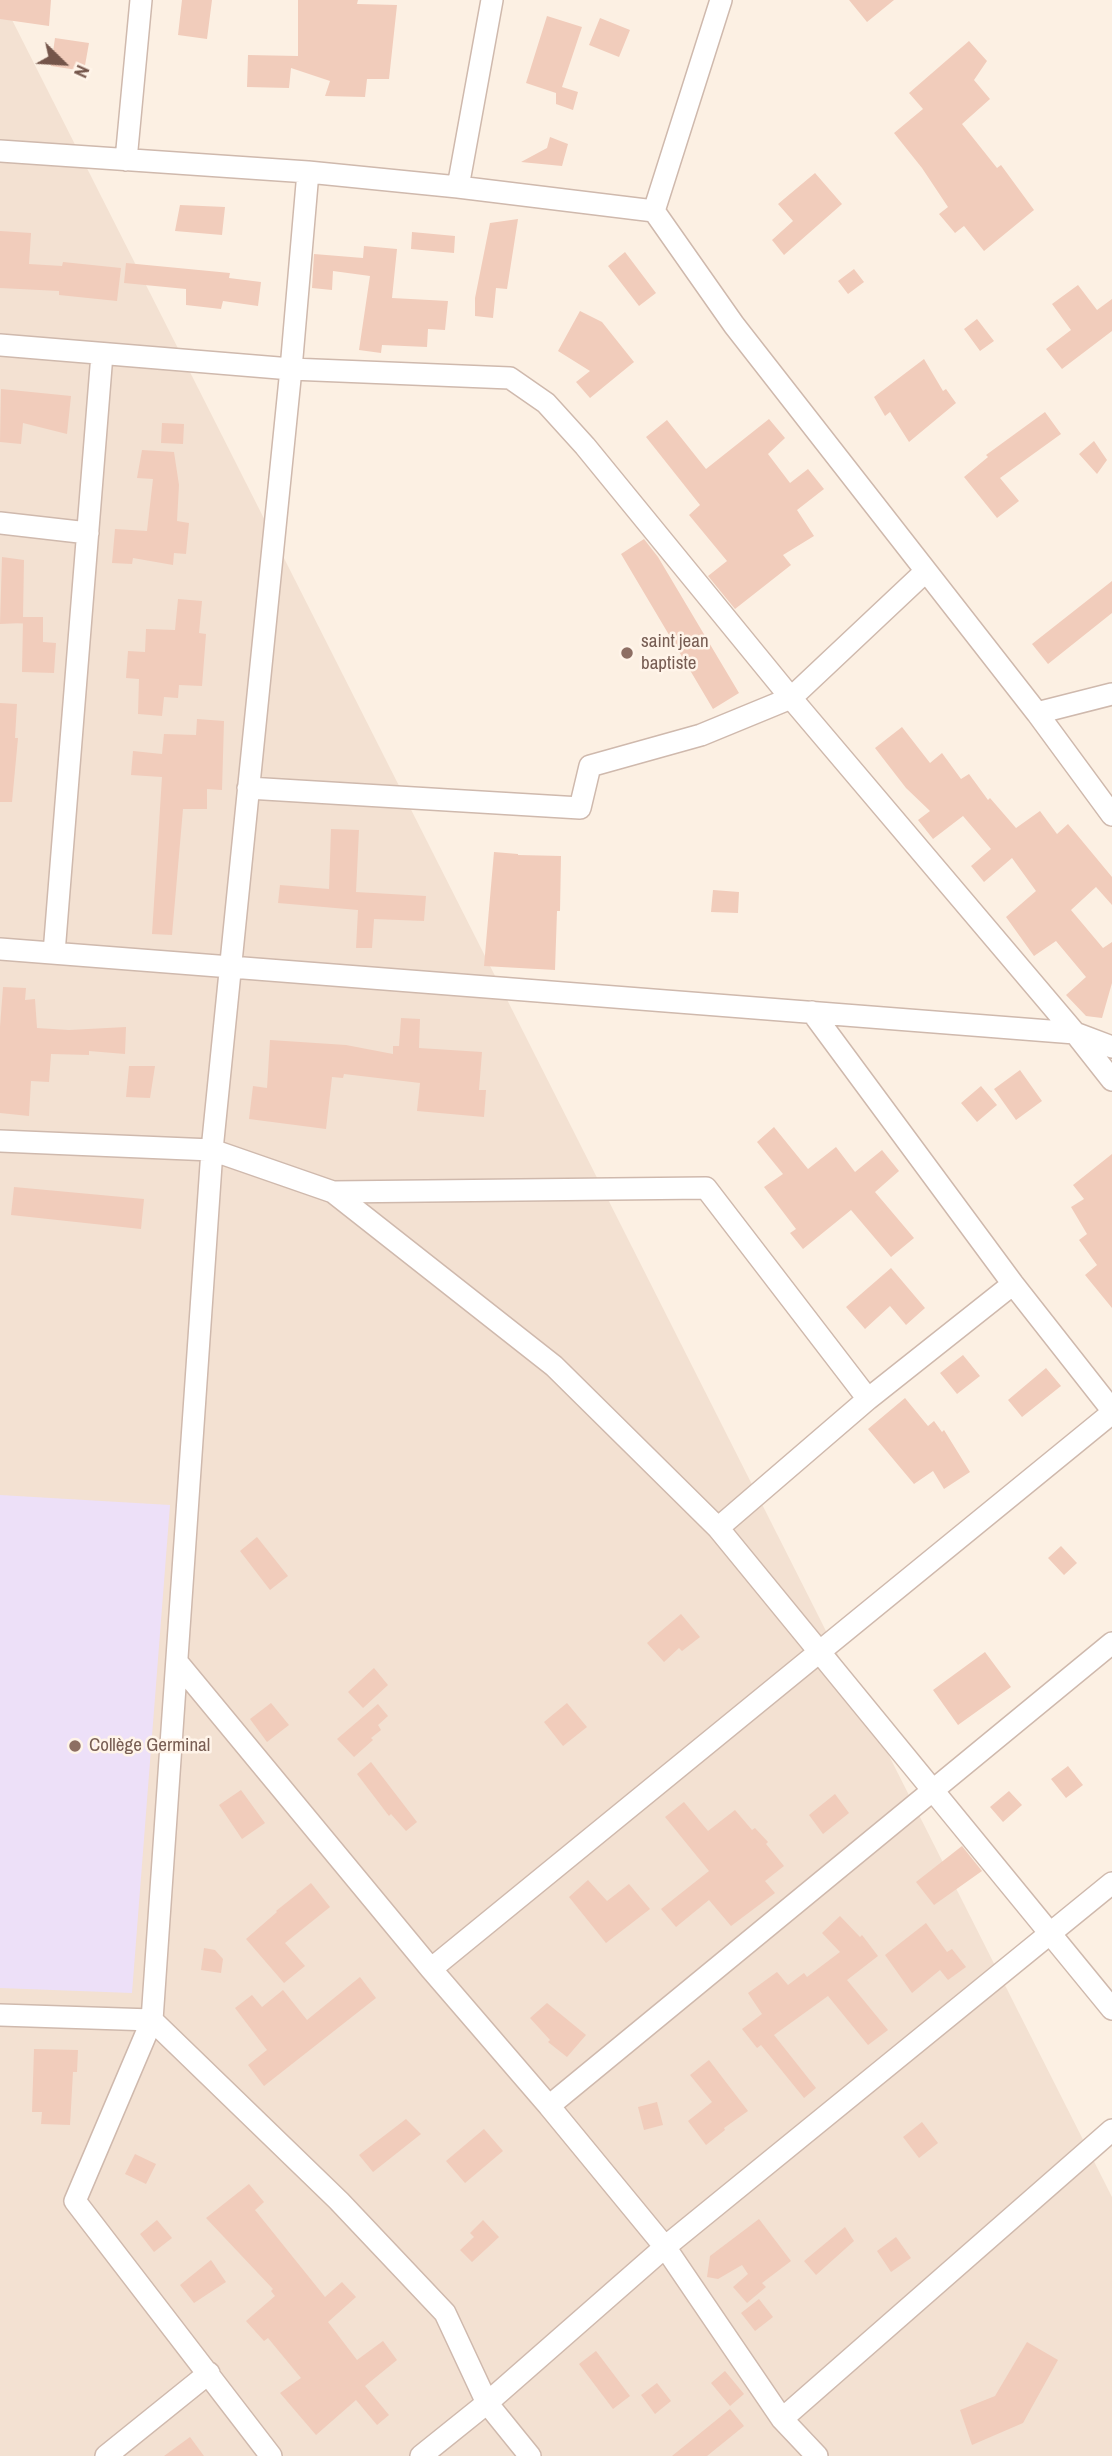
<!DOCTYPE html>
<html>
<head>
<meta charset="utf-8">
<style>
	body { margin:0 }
	#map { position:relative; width:1112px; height:2456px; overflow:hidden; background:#fcf0e3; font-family:"Archivo Narrow",sans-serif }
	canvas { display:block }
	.north { position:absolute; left:28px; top:28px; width:70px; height:70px; -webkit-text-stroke:5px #fff4e9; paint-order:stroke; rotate:114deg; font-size:19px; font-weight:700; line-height:28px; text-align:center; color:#74554a }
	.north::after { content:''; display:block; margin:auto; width:24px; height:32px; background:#74554a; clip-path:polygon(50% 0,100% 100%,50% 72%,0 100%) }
</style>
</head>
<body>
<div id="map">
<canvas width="1112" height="2456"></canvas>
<div class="north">N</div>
</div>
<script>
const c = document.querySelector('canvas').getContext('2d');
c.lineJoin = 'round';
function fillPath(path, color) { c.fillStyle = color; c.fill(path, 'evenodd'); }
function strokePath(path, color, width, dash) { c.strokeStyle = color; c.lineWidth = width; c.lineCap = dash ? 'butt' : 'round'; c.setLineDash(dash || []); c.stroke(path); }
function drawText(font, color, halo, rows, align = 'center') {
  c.font = font + ' "Archivo Narrow",sans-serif'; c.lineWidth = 5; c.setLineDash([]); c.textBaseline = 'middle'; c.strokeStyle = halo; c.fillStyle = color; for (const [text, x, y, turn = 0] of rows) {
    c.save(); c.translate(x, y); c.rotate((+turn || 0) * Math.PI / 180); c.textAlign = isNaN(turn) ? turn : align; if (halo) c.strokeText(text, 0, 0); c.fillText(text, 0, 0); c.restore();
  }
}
const residential = new Path2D(`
	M0 0H2L1112 2197V2456H0Z`);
const education = new Path2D(`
	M0 1495 170 1505 132 1993 0 1988Z`);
const building = new Path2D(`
	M0 0H51L49 26 0 19Z
	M182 0H212L207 39 178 35Z
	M298 0H358L357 4 397 5 389 79H367L365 97 325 96 330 81 291 68 289 88 247 87 248 55 298 56Z
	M849 0H894L867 22Z
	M547 16 582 27 562 87 578 92 573 110 556 104V93L526 83Z
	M600 18 630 30 619 57 589 45Z
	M55 38 89 43 84 71 51 66Z
	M969 41 987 61 974 80 990 99 962 124 997 168 1001 165 1034 210 984 251 964 226 955 233 939 214 948 207 922 168 894 133 923 109 909 93Z
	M550 137 568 144 562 166 521 162 547 148Z
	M815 173 842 204 784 255 772 240 793 221 778 204Z
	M180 205 225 207 222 235 175 231Z
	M518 219 507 289 496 288 493 318 475 316V298L490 223Z
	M0 231 31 233 29 264 62 266 63 262 121 268 117 301 59 295V291L0 288Z
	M412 232 455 236 454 253 411 249Z
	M364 246 397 249 392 298 448 301 445 330 428 329 427 347 382 345 381 353 359 350 370 276 333 271 332 290 312 288 314 254 363 258Z
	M625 252 656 293 639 306 608 266Z
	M126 263 230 273 229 278 261 282 258 306 223 301 221 309 186 305V289L124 283Z
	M854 269 864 282 848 294 838 281Z
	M1078 285 1097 310 1112 299V331L1062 369 1046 349 1071 330 1052 304Z
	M580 311 602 322 634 362 590 398 576 382 590 371 558 351Z
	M977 319 994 341 980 351 964 329Z
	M924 359 943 391 946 389 956 403 909 442 890 412 885 416 874 397Z
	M1 389 71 396 67 434 23 423 21 444 0 442Z
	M1045 412 1061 434 1000 478 1019 501 997 518 964 477 988 457 986 455Z
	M769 419 785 438 768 454 790 483 808 469 824 489 797 510 814 536 783 555 791 565 735 609 708 576 727 561 689 515 700 505 646 437 667 420 706 469Z
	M162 423 184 424 183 444 161 443Z
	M1094 441 1107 460 1097 474 1079 454Z
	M142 450 174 452 179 485 177 521 189 523 186 554 174 553 173 565 133 558 132 564 112 563 115 529 147 531 153 479 137 478Z
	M644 539 658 557 739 693 713 709 621 554Z
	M2 557 24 560 23 617H43V642L56 643 54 673 22 672 23 620V623L0 624Z
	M1112 581V613L1048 664 1032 644Z
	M178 599 202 601 199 633 206 634 202 686 179 685 178 698 164 697 162 716 138 714 139 679 126 678 128 651 145 652 146 629 175 630Z
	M0 703 17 704 15 738H18L12 802H0Z
	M197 719 224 721 222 790 207 789V809H183L172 935 152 934 162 777 131 775 133 751 162 754 164 734 196 735Z
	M902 727 930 763 942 753 961 779 969 774 988 800 990 798 1016 828 1040 811 1057 834 1068 824 1112 877V905L1096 887 1071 910 1103 948 1112 942V983L1102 1018 1086 1016 1066 995 1086 977 1056 941 1034 956 1006 917 1036 891 1012 858 984 882 971 866 991 849 963 816 933 839 918 820 930 811 906 788 875 748Z
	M331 829 359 830 356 892 426 896 424 921 374 919 372 948H356L358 910 278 903 280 885 329 889Z
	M494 852 518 854V855L561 856 560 911H557L555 970 484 966Z
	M713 890 739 892 738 913 711 912Z
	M3 987 26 988 25 1000 35 999 37 1028 69 1030 126 1027 125 1054 89 1051V1055L51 1054 49 1082 31 1081 29 1116 0 1113V1027Z
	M401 1018 420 1019 419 1048 482 1052 479 1090H486L484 1117 417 1111 420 1083 344 1074 343 1078 332 1077 326 1129 249 1119 253 1086 267 1088 270 1040 346 1045 393 1054V1046H399Z
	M129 1066H155L150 1098 126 1097Z
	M1020 1070 1042 1101 1016 1120 994 1089Z
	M981 1086 997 1105 977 1122 961 1103Z
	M774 1127 808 1169 836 1147 855 1172 882 1150 899 1171 875 1192 914 1238 891 1257 851 1210 803 1249 790 1233 796 1229 764 1187 783 1174 757 1142Z
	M1112 1154V1308L1085 1275 1097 1265 1079 1240 1087 1234 1071 1207 1084 1199 1073 1185Z
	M14 1187 144 1199 141 1229 11 1215Z
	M891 1268 925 1308 906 1325 890 1306 865 1329 846 1307Z
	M963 1355 980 1376 957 1394 940 1373Z
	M1046 1368 1061 1386 1022 1417 1008 1400Z
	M905 1398 928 1426 934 1421 942 1432 944 1430 970 1472 944 1489 933 1471 914 1484 868 1429Z
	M257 1537 288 1576 270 1590 240 1551Z
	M1061 1546 1077 1563 1064 1575 1048 1558Z
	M681 1614 700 1637 682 1651 679 1648 664 1662 647 1643Z
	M985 1652 1011 1687 958 1725 933 1690Z
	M374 1668 388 1685 363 1708 348 1692Z
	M271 1703 289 1725 267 1742 250 1719Z
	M567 1703 587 1727 563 1746 544 1722Z
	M378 1704 388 1716 378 1725 381 1730 371 1738 373 1740 354 1757 337 1739Z
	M371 1762 417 1822 406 1831 391 1814 389 1816 357 1774Z
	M1068 1766 1083 1785 1066 1798 1051 1779Z
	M241 1790 265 1823 242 1839 219 1805Z
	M1009 1791 1022 1805 1003 1822 990 1807Z
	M835 1794 849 1813 823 1834 809 1815Z
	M684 1802 708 1831 735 1810 752 1830 755 1828 768 1842 766 1844 784 1866 765 1881 775 1893 731 1926 709 1900 676 1927 661 1909 709 1871 665 1817Z
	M962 1846 982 1871 934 1905 916 1882Z
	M588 1880 607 1901 629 1884 650 1909 606 1943 569 1897Z
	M311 1883 330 1907 285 1943 305 1966 284 1983 246 1939 277 1912 276 1911Z
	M840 1916 860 1937 862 1935 878 1956 847 1980 888 2030 868 2045 828 1996 774 2035 816 2088 804 2098 761 2045 757 2048 742 2029 762 2014 748 1993 777 1972 788 1985 804 1973 807 1977 840 1952 822 1933Z
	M926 1923 947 1952 952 1949 966 1967 948 1980 940 1970 912 1993 885 1955Z
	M204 1948 215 1950 223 1959 221 1973 201 1970Z
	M360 1977 376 1998 264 2086 248 2065 267 2050 235 2008 252 1995 262 2007 283 1990 307 2020Z
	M547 2003 586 2035 567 2057 548 2042 550 2040 530 2018Z
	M34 2049 78 2050 77 2072H73L70 2125 41 2124 42 2112H32Z
	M709 2060 748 2111 724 2128 725 2130 706 2145 688 2121 712 2102 690 2075Z
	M657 2102 663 2125 644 2130 638 2107Z
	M406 2119 421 2134 373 2172 359 2155Z
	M922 2122 938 2143 919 2158 903 2137Z
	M484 2129 503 2151 465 2183 446 2161Z
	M135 2154 156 2164 146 2184 125 2174Z
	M249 2184 264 2202 255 2210 325 2297 342 2282 356 2297 328 2322 357 2360 383 2341 397 2360 365 2386 389 2415 377 2425 356 2400 316 2435 280 2393 301 2378 268 2338 264 2341 246 2321 275 2296 271 2291 273 2289 206 2218Z
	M759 2219 791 2261 762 2283 766 2287 747 2303 733 2287 748 2274 742 2265 718 2279 707 2277 710 2256Z
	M157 2220 172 2238 154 2252 140 2234Z
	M483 2220 499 2237 472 2262 460 2250 474 2237 470 2233Z
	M845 2227 854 2241 816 2275 804 2261Z
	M896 2237 911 2258 891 2272 877 2251Z
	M211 2260 226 2282 194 2303 180 2285Z
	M759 2299 773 2317 755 2331 741 2313Z
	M1027 2342 1058 2360 1023 2423 972 2445 960 2410 995 2396Z
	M596 2351 630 2396 613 2409 579 2364Z
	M725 2371 744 2394 730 2406 711 2383Z
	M657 2383 671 2401 655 2414 641 2395Z
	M730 2409 744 2426 707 2456H672Z
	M190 2437 204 2456H164Z`);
const street = new Path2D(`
	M0 151 308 172 458 187 654 211 734 325 1037 713 1112 815
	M126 160 141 0
	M458 187 492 0
	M654 211 721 0
	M0 345 291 369 510 378 546 403 585 446 791 698 1075 1033 1112 1080
	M0 523 88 533
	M1037 713 1112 694
	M248 788 580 808 590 766 701 735 791 698 926 571
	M0 949 1075 1033 1112 1047
	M54 953 102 354
	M812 1012 1013 1284 1112 1410
	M0 1141 212 1150 333 1192 706 1188 868 1399
	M333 1192 554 1366 718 1528 1112 2009
	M718 1528 868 1399 1013 1284
	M177 1662 431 1969 549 2106 665 2247 782 2419 817 2456
	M431 1969 1112 1413
	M0 2015 152 2020 339 2201 445 2313 487 2403 530 2456
	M549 2106 1112 1643
	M782 2419 1112 2130
	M106 2456 209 2373
	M271 2456 75 2201 152 2020 212 1150 291 369 308 172
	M421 2456 487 2403 665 2247 1112 1883`);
const markers = [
	[627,653,7,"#8d6e63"],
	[75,1746,7,"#8d6e63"]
];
const educationNames = [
	["saint jean",641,642],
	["baptiste",641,664],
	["Collège Germinal",89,1746]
];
fillPath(residential, '#f3e1d2');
fillPath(education, '#ede0f8');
fillPath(building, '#f1ccbb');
strokePath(street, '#cfb9ad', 24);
strokePath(street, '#fff', 21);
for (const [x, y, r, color] of markers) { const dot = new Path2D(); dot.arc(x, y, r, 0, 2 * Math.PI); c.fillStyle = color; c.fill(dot); strokePath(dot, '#fff4e9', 2.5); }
drawText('19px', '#785e54', '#fff4e9', educationNames, 'left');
</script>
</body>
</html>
